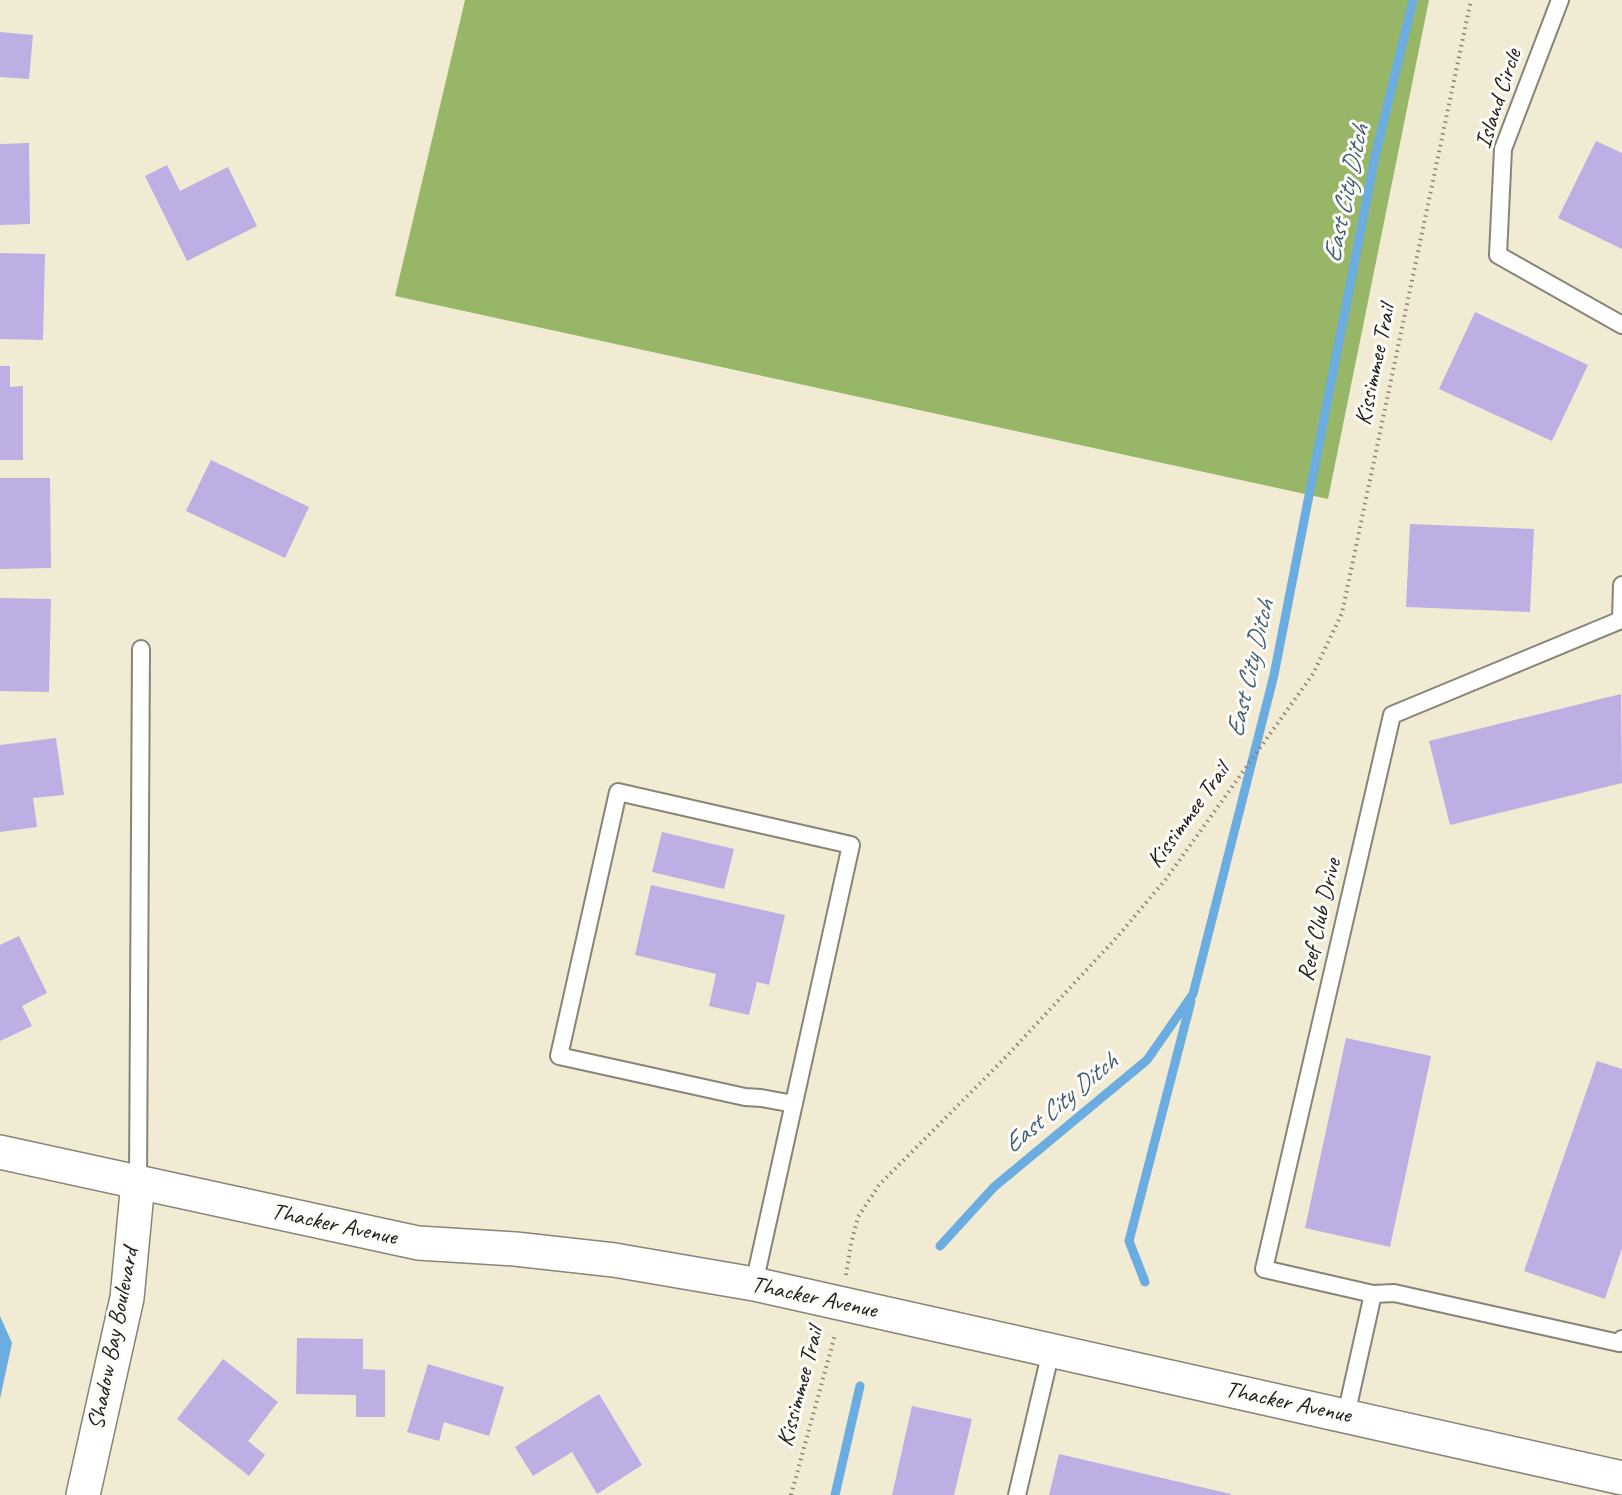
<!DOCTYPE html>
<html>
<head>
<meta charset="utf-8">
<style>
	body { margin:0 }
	canvas { display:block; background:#f2ebd3 }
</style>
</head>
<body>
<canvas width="1622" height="1495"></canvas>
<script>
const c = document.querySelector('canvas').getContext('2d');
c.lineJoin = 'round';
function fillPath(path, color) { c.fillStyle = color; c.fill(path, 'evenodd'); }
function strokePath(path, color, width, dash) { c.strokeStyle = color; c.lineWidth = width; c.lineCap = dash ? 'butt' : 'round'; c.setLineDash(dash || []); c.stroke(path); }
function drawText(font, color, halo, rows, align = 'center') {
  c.font = font + ' Caveat,sans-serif'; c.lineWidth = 6; c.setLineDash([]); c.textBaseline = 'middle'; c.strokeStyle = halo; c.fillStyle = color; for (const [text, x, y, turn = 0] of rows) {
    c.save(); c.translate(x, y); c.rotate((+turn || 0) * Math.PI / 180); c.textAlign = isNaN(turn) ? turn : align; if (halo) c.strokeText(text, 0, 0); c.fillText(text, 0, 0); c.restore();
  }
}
const forest = new Path2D(`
	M465 0H1429L1328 499 395 296Z`);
const water = new Path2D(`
	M0 1316 12 1343 0 1399Z`);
const stream = new Path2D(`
	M940 1246 994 1187 1147 1060 1193 994 1274 675 1375 157 1413 0
	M1145 1282 1129 1241 1191 1001
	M835 1495 860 1386`);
const building = new Path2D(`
	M0 32 33 35 29 79 0 77Z
	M1596 141 1622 153V249L1558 218Z
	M29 143 30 224 0 225V144Z
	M167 165 180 191 228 167 257 226 187 261 145 176Z
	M0 253 45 254 43 340 0 339Z
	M1475 312 1588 365 1552 441 1439 389Z
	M0 366H10V387L23 386V460H0Z
	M211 460 309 507 285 558 186 511Z
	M0 478H50L51 568 0 569Z
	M1410 524 1534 529 1530 612 1406 607Z
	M0 598 51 599 49 692 0 691Z
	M1621 694 1622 783 1450 825 1429 741Z
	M56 738 64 795 33 798 37 827 0 832V745Z
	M662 832 734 849 724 889 652 872Z
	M651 885 785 915 769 985 757 982 749 1015 709 1006 716 974 635 955Z
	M19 936 47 993 22 1006 32 1026 0 1041V945Z
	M1346 1038 1431 1056 1390 1247 1305 1228Z
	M1597 1061 1622 1069V1248L1605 1299 1524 1271Z
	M297 1338 363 1339V1369L385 1370V1417H356V1395L296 1394Z
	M223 1359 278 1402 248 1441 265 1455 249 1476 177 1419Z
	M428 1364 504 1387 489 1436 444 1422 439 1441 407 1432Z
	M599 1394 642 1465 597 1494 572 1452 533 1476 515 1447Z
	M912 1406 972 1419 954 1495H892Z
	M1059 1454 1231 1494V1495H1049Z`);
const path = new Path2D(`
	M846 1275 851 1244 858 1217 879 1185 1003 1060 1118 936 1166 879 1313 674 1342 613 1471 0
	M791 1495 835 1335`);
const lane = new Path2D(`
	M1560 0 1503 149 1498 255 1622 325
	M1621 620 1392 715 1264 1269 1373 1294 1394 1293 1619 1343 1622 1339
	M1621 620 1622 585
	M138 1182 141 649
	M754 1284 851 845 618 792 559 1056 745 1097 761 1098 794 1104
	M1346 1415 1373 1294
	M1017 1495 1051 1351`);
const street = new Path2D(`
	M83 1495 127 1298 138 1182`);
const secondary = new Path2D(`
	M0 1152 418 1243 515 1249 614 1260 754 1284 1622 1478`);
const streetNames = [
	["Island Circle",1499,99,-72],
	["Kissimmee Trail",1376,365,-78],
	["Kissimmee Trail",1189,816,-54],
	["Reef Club Drive",1320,920,-77],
	["Thacker Avenue",334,1225,12],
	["Thacker Avenue",814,1298,12],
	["Shadow Bay Boulevard",114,1339,-79],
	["Kissimmee Trail",801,1387,-75],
	["Thacker Avenue",1288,1403,12]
];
const waterNames = [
	["East City Ditch",1347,194,-78],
	["East City Ditch",1251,669,-77],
	["East City Ditch",1061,1104,-40]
];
fillPath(forest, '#98b668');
fillPath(water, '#6bade0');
strokePath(stream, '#6bade0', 9);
fillPath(building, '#bdaee3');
strokePath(lane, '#878478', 20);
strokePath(street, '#878478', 36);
strokePath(secondary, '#878478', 36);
strokePath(path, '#878478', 4, [1.5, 4.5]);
strokePath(lane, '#fff', 16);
strokePath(street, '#fff', 33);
strokePath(secondary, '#fff', 33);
drawText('24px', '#1c1c1c', '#fdfcf7', streetNames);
drawText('italic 26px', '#405d74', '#fdfcf7', waterNames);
</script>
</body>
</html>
